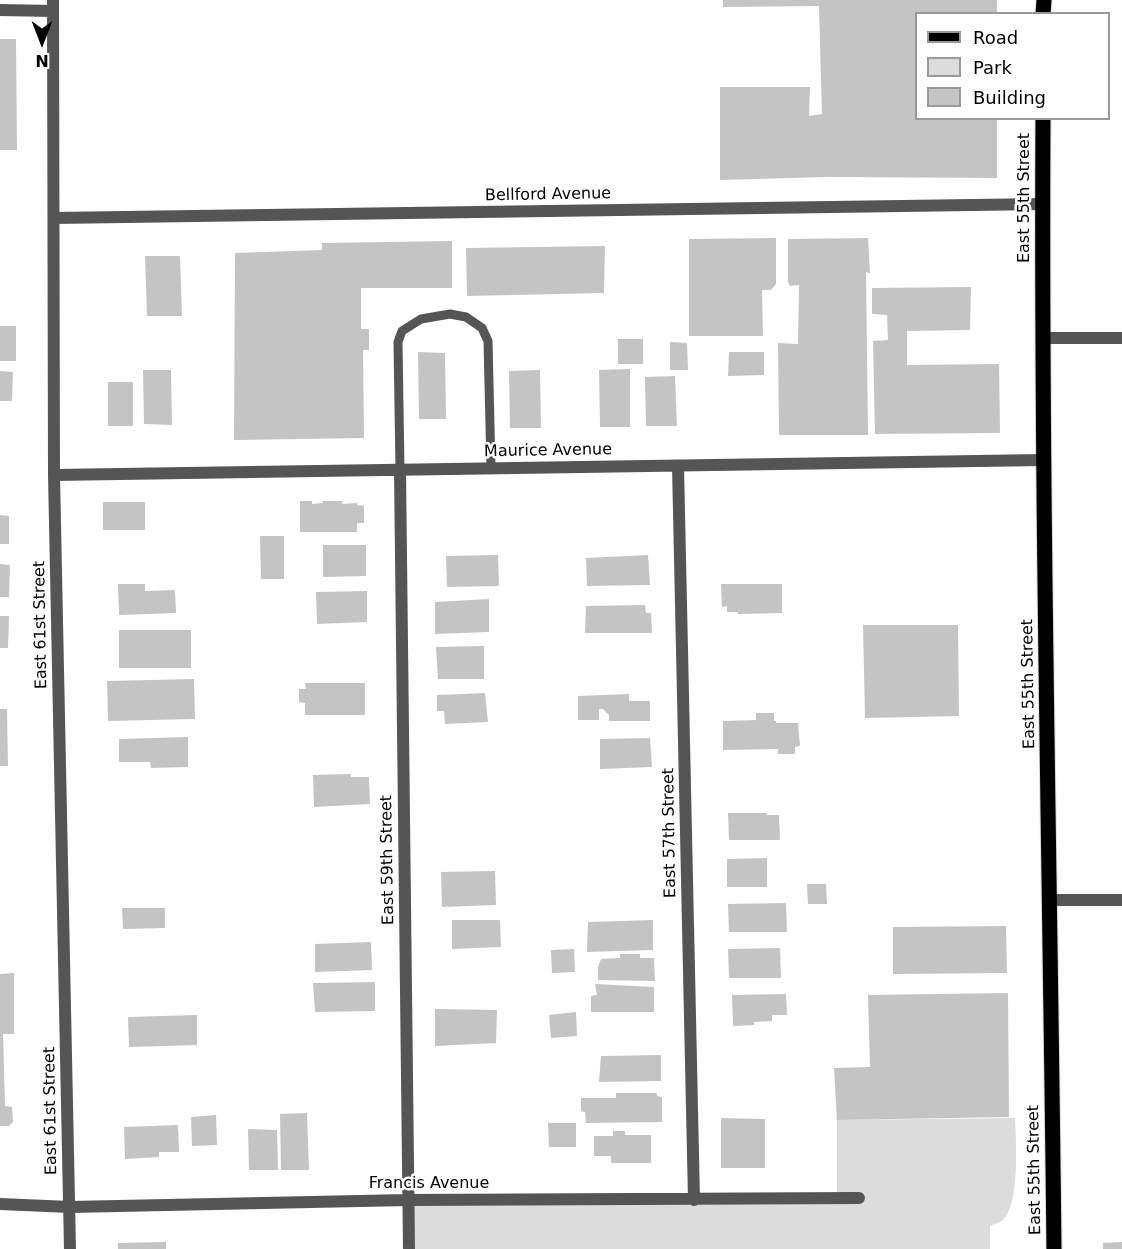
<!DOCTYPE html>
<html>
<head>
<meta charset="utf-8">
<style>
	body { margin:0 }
	#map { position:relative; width:1122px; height:1249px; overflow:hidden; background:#fff; font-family:"DejaVu Sans",sans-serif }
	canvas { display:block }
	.legend { position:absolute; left:915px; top:12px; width:195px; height:108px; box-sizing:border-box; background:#fff; border:2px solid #999; margin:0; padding:8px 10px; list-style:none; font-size:18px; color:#000 }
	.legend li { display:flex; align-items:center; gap:12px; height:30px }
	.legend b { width:30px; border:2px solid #999 }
	.north { position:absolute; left:12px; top:12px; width:60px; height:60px; -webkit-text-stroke:4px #fff; paint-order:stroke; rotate:180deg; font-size:16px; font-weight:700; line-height:24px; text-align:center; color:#000 }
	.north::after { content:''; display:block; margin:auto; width:21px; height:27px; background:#000; clip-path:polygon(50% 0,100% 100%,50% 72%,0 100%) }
</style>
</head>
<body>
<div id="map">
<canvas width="1122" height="1249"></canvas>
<ul class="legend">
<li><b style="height:8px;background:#000"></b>Road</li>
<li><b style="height:16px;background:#dcdcdc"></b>Park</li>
<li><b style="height:16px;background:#c4c4c4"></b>Building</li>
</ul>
<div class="north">N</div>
</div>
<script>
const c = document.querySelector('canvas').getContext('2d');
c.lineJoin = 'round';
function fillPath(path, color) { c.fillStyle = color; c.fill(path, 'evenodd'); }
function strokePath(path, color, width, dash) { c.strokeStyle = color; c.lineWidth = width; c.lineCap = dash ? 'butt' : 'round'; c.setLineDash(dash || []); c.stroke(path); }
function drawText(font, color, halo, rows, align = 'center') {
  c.font = font + ' "DejaVu Sans",sans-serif'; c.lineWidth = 5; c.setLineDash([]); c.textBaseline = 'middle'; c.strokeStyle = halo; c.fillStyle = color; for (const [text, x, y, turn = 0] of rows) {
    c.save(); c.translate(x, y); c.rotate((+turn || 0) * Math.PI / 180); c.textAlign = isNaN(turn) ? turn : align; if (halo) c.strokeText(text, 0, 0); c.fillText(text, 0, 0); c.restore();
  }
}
const green = new Path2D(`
	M1015 1118C1016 1140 1020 1204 1003 1220 1000 1222 994 1224 990 1226V1249H409L408 1200 837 1198V1120Z`);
const building = new Path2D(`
	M723 0H997V14H916V118H997V178L827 177 720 180V87H810L809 116 822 114 819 6 723 7Z
	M0 39H16L17 150H0Z
	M776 238V284L771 290H762L763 336H689V239Z
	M868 238 870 273 866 272 868 435H779L778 343 798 344 799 285 790 286 788 282V239Z
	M452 241V288H361V329H369V350H363L364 438 234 440 235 253 322 250V243Z
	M605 246 604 293 467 296 466 248Z
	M145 256H180L182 316H147Z
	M971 287 970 330 907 331V365L999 364 1000 433 875 434 873 341 888 340 887 315 872 314V288Z
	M0 326H16V361H0Z
	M618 339H643V364H618Z
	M670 342 687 343 688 370H670Z
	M418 352 445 353 446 419H419Z
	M729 352H764V375L728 376Z
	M630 369V427H600L599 370Z
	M143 370H171L172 425 144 424Z
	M540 370 541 428H510L509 371Z
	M0 371 13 372 12 401H0Z
	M675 376 677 426H646L645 377Z
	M108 382H133V426H108Z
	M300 501H312V504L323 503V501H342V504L357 503V505L364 506V523H357V532H300Z
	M103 502H145V530H103Z
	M0 515 9 516V544H0Z
	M260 536H284V579H261Z
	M323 545H366V576L323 577Z
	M498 555 499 586 447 587 446 556Z
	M648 555 650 585 587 586 586 558Z
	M0 564 10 565 9 597H0Z
	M118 584H145V591L175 590 176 613 119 615Z
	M721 584H782V613L738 614V612H727V606L722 607Z
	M367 591V622L317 624 316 592Z
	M489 599V632L435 634V602Z
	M645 605 646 613H651L652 633H585L586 606Z
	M0 616H9L8 648H0Z
	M863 625H958L959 716 865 718Z
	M119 630H191V668H119Z
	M484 646V679H438L436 647Z
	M194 679 195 719 108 721 107 681Z
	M305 683H365V715H305V703L299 702V689H306Z
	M485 693 488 722 445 724 444 711H437V695Z
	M629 694V701H650V721H609V715L603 709H599V720H578V696Z
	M0 709H7L8 766H0Z
	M756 713H774V721H776V723H798L800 746 795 747V754H778V749L723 750V721L756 720Z
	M188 737V767L151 768 150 762H119V739Z
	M650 738 652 767 600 769V739Z
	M351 774V777H369L370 804 314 807 313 775Z
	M728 813H767V815H779L780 840H729Z
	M767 858V887H727V859Z
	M495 871 496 905 442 907 441 872Z
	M807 884H826L827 904H808Z
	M786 903 787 932H729L728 904Z
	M122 908H165V928L123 929Z
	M452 920H500L501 947 452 949Z
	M653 920V950L587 952 588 922Z
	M1006 926 1007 973 893 974V927Z
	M371 942 372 970 315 972V944Z
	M780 948 781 978H729L728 949Z
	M574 949 575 972 552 973 551 950Z
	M620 954H640V958H654L655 981 598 980V967L601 959 620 958Z
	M14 973V1034H3L5 1106 12 1107 13 1122 9 1126H0V974Z
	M375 982V1011L315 1012 313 983Z
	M595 984 654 987V1012H591V996L597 995Z
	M1008 993 1009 1117 837 1120 834 1068 870 1067 868 995Z
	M786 994 787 1015H772V1021L754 1022V1025L733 1026 732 995Z
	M435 1009 497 1010 496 1043 435 1046Z
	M576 1012 577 1036 551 1038 549 1015Z
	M197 1015V1045L129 1047 128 1017Z
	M661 1055V1081L599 1082 601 1056Z
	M616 1093H657V1096L662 1097V1122L586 1123 585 1112 581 1111V1098H616Z
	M307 1113 309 1170H281L280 1114Z
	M216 1115 217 1145 192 1146 191 1117Z
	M721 1118 765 1119V1168H721Z
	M548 1123H576V1147H549Z
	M178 1125 179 1152H159V1157L125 1159 124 1127Z
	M248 1129 277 1130 278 1170H249Z
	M613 1131H625V1135H651V1163H611V1156H594V1136H613Z
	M166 1242V1249H118V1243Z
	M1122 1242V1249H1103V1243Z`);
const lane = new Path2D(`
	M400 470 398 342 402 331 421 319 450 314 466 317 482 328 488 341 491 468`);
const street = new Path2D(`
	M53 0 54 475 70 1249
	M0 10 53 11
	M54 218 1043 204
	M1044 338H1122
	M678 466 694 1200
	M400 470 409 1249
	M54 475 1043 460
	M1050 900H1122
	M0 1204 70 1207 408 1200 859 1198`);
const primary = new Path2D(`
	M1043 14 1044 0
	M1043 118C1041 495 1050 872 1054 1249`);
const streetNames = [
	["Bellford Avenue",548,195,-1],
	["East 55th Street",1025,198,-90],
	["Maurice Avenue",548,451,-1],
	["East 61st Street",41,625,-91],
	["East 55th Street",1029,684,-91],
	["East 57th Street",670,833,-91],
	["East 59th Street",388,860,-91],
	["East 61st Street",51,1111,-91],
	["East 55th Street",1035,1170,-91],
	["Francis Avenue",429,1184]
];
fillPath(green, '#dcdcdc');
fillPath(building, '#c4c4c4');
strokePath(primary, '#dbdbdb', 17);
strokePath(lane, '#555', 9);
strokePath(street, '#555', 12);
strokePath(primary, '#000', 15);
drawText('16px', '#000', '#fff', streetNames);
</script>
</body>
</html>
